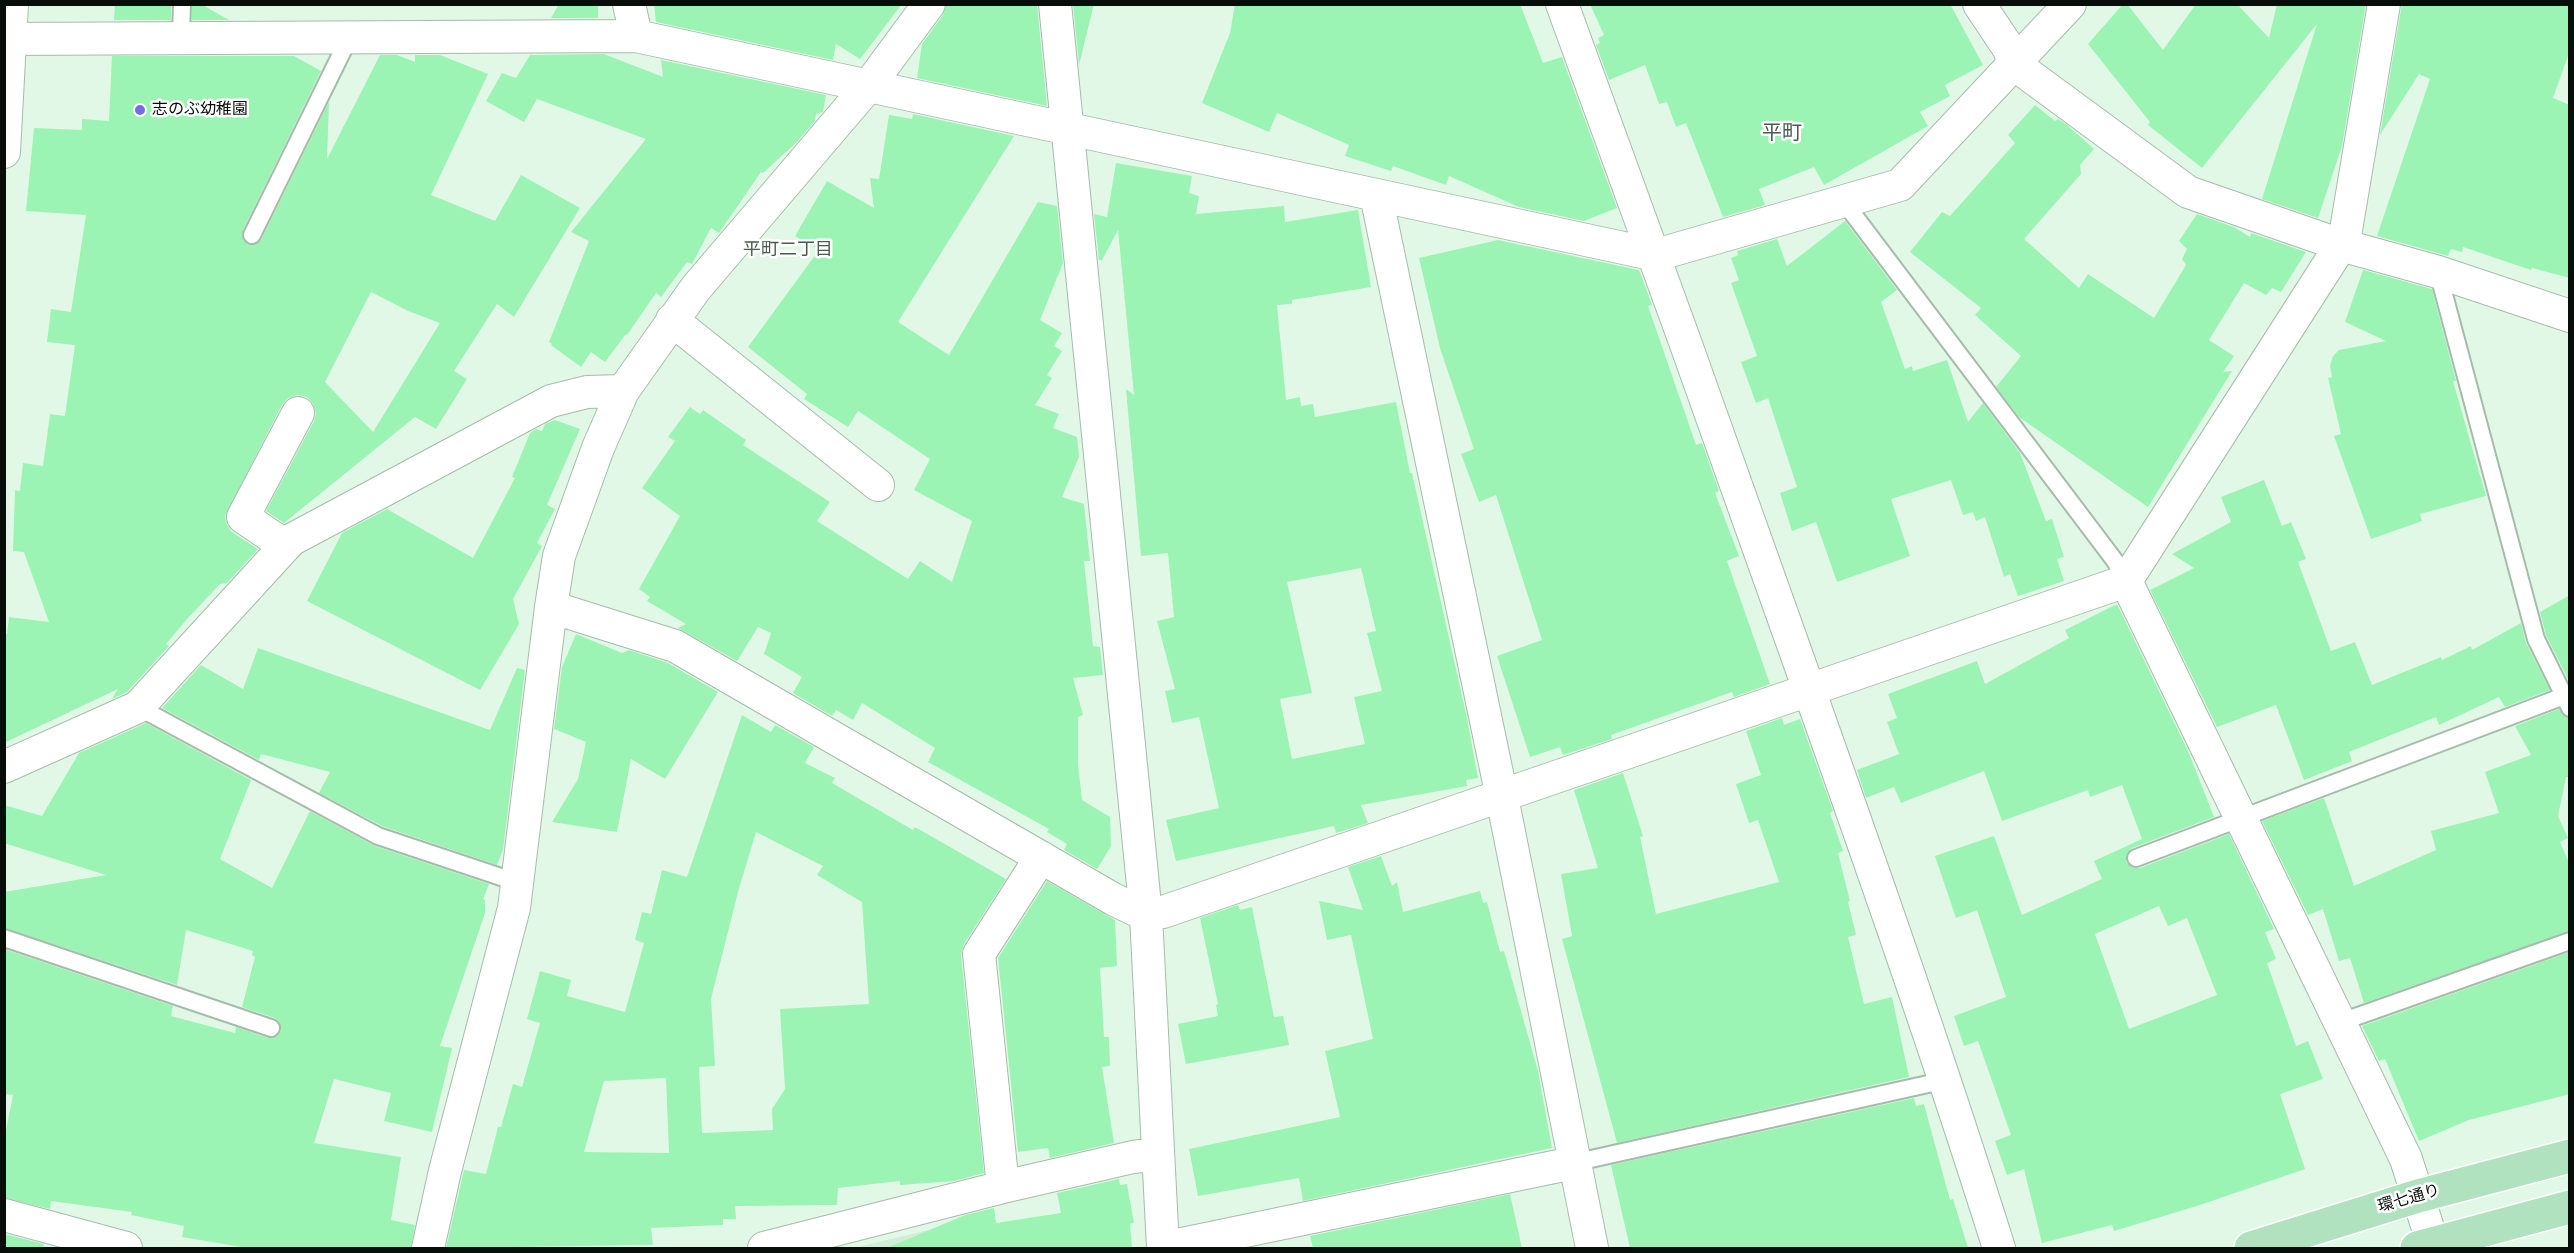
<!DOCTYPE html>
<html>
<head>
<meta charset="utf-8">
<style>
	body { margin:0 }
	#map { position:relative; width:2574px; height:1253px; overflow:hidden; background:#e2f8e7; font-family:"DejaVu Sans",sans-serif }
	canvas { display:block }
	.frame { position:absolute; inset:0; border:6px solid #070e09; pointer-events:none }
</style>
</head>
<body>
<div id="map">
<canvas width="2574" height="1253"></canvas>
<div class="frame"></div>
</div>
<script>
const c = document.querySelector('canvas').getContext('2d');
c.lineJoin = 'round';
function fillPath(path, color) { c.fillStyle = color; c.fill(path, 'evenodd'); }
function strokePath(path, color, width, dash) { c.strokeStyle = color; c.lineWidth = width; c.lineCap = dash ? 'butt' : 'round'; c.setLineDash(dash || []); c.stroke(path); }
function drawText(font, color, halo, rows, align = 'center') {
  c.font = font + ' "DejaVu Sans","Noto Sans JP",sans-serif'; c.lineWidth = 5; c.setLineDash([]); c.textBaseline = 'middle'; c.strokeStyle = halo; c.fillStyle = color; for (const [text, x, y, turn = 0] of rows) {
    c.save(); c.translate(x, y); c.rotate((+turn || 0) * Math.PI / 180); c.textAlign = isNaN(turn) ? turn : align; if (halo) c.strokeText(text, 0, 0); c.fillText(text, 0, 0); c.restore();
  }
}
const built = new Path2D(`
	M974 1219 985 1232 986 1248H854Z`);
const building = new Path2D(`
	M115 4H171V20H114Z
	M192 4H201L229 20H192Z
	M559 4H598V18H551Z
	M654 4H902L860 59 836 44 833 60 656 22Z
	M947 4H1037L1047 106 917 78 922 44 943 15Z
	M1073 4H1094L1079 65Z
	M1235 4H1520L1543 63 1562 57 1617 208 1584 221 1519 207 1449 176 1446 185 1393 166 1391 171 1345 156 1349 145 1277 113 1269 132 1202 103 1230 33Z
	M1590 4H1950L1983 65 1945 85 1950 96 1920 112 1928 126 1824 185 1814 167 1759 189 1765 205 1723 217 1686 123 1676 127 1667 102 1659 104 1645 65 1609 80 1596 45 1600 43 1598 38 1604 35Z
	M2123 4H2127L2163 50 2196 4H2237L2269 38 2277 4H2366L2342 146 2318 218 2262 199 2317 24 2202 168 2148 125 2150 122 2088 44Z
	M2402 4H2570V50L2553 98 2570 105V278L2532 268 2531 270 2463 247 2462 252 2451 249 2448 256 2377 236 2430 79 2419 74 2380 135Z
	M604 54 663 77 661 60 826 95 823 112 816 114 815 121 797 142 763 173 761 172 719 233 711 228 692 264 687 262 661 297 656 293 627 335 626 334 605 362 591 352 581 367 551 345 552 344 549 342 589 241 571 232 646 139 537 99 524 122 486 101 502 73 516 78 530 55Z
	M380 55H397L415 62V55H440L488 74 431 195 495 221 521 175 580 208 514 317 497 304 454 371 467 379 436 429 415 417 284 523 266 511 314 421 316 413 313 404 307 397 298 395 288 398 282 405 225 516 227 525 232 532 258 549 227 583 220 584 187 619 166 644 169 646 127 692 112 699 118 689 4 743V634H7L9 617 49 622 24 552 13 551 15 490 20 491 23 463 43 466 50 414 65 416 75 345 47 342 51 309 71 312 86 215 26 211 34 128 82 130V119L109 121 112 56H294L321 71 243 230 244 241 253 245 261 240 329 102 327 159ZM371 292 408 311 440 323 373 432 325 382Z
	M2035 105 2055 121 2058 119 2066 124 2094 149 2080 165 2081 174 2024 239 2079 288 2088 274 2154 318 2186 265 2182 259 2187 249 2179 241 2197 214 2234 227 2250 237 2251 233 2306 252 2281 292 2272 288 2266 295 2244 283 2209 340 2234 356 2223 372 2232 371 2148 507 2019 417 1996 387 2021 356 1975 315 1981 308 1910 252 1942 212 1950 216 2015 143 2008 135Z
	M913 114 1014 136 898 322 949 355 1038 202 1057 206 1063 263 1040 320 1062 333 1054 346 1062 351 1047 375 1052 378 1035 405 1059 414 1053 428 1077 437 1079 457 1062 497 1084 504 1090 561H1084L1093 646 1100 647 1103 675 1073 678 1083 715 1078 717V764L1082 800 1110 817 1111 846 1097 869 1064 850 1067 844 1047 832 1049 829 928 762 935 748 862 703 853 720 836 710 832 716 793 693 802 677 764 654 771 633 758 627 737 661 678 628 686 624 647 601 650 597 639 589 680 516 642 488 675 441 668 437 690 407 700 414 703 410 746 440 743 445 830 502 817 521 908 579 920 561 952 582 972 521 914 490 930 459 858 411 848 427 804 399 807 394 748 347 819 250 795 236 827 181 874 208 870 178 879 179 889 115 912 119Z
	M1116 163 1192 176 1189 193 1199 196 1196 214 1284 206 1285 222 1358 210 1371 287 1292 300V304L1277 305 1286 400 1300 397 1301 406 1313 404 1315 417 1396 402 1410 473H1412L1467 718 1478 778 1466 780 1467 786 1361 805 1368 823 1336 833 1334 826 1176 861 1166 820 1219 808 1199 717 1172 723 1165 691 1175 689 1157 621 1174 617 1168 553 1141 556 1126 389 1134 395 1118 230 1102 260H1099L1094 214 1107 217ZM1361 568 1376 631 1367 633 1382 691 1354 697 1365 744 1292 759 1280 699 1312 693 1287 582Z
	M1845 221 1897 290 1881 302 1905 369 1912 366 1913 371 1947 360 1968 422 1983 403 2020 453 2046 521 2052 519 2064 557 2057 559 2064 581 2018 596 2010 574 2004 577 1985 517 1976 521 1973 512 1963 515 1951 480 1891 499 1910 556 1837 582 1816 522 1792 531 1780 493 1797 487 1768 398 1756 403 1741 362 1757 356 1731 283 1739 280 1731 258 1738 255 1737 251 1777 239 1787 266Z
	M1498 240 1639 270 1652 305 1648 306 1696 445 1702 443 1719 491 1715 493 1739 556 1727 561 1770 684 1734 697 1732 692 1611 735 1612 739 1563 755 1560 747 1530 757 1497 656 1542 640 1496 495 1479 502 1461 454 1474 449 1440 348 1419 258Z
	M2363 270 2432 289 2456 381H2453L2486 496 2420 514 2422 521 2371 539 2334 436 2341 434 2328 378 2332 377 2330 366 2333 356 2339 350 2386 341 2345 322Z
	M555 420 580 429 547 505 555 509 537 543 542 546 513 599 519 624 480 690 307 601 342 533 387 509 473 558 515 478 512 477 530 433 536 429 542 431 545 424Z
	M2264 480 2282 526 2291 522 2306 559 2298 562 2331 651 2355 642 2372 685 2441 657 2442 660 2471 646 2472 650 2521 623 2526 643 2550 690 2505 707 2499 697 2439 725 2436 717 2349 752 2352 761 2304 780 2276 705 2217 727 2150 590 2194 568 2172 554 2231 522 2221 497Z
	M2570 595V683L2546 635 2540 612Z
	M2117 604 2188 751 2214 817 2132 848 2126 856V862L2134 868H2140L2229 834 2274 929 2265 932 2276 959 2267 963 2296 1046 2308 1041 2323 1079 2280 1094 2305 1169 2200 1205 2114 1231 2112 1225 2042 1243 2024 1169 2007 1175 1995 1141 2011 1135 1978 1041 1964 1046 1954 1016 2006 997 1977 910 1956 918 1935 856 1994 836 2022 915 2102 879 2094 861 2142 839 2122 785 2090 797 2088 790 2002 821 1984 771 1901 803 1894 787 1866 798 1857 770 1899 754 1887 722 1897 718 1888 694 1977 661 1985 684 2069 638 2065 630ZM2159 906 2168 926 2187 918 2217 995 2129 1029 2095 934Z
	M576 634 622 653 629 650 668 663 718 692 665 779 631 759 617 832 552 822 578 779 586 742 554 729 562 667Z
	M258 648 490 730 517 668 525 670 503 850 497 865 382 826 319 793 330 772 261 754 259 760 162 708 201 665 243 689Z
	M2559 709 2564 716 2570 718V777H2566L2558 816 2568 838 2560 842 2570 865V931L2364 1003 2350 958 2339 961 2323 909 2308 915 2262 821 2324 798 2354 886 2436 850 2431 831 2499 813 2485 772 2531 755 2515 726Z
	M742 715 771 732 775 725 814 747 805 763 835 778 832 783 913 830 915 827 1006 879 964 944 961 955 984 1173 954 1181 900 1185V1181L838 1188 837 1205 735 1206 736 1219H723V1225L651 1228 653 1245 446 1248 464 1170 486 1174 498 1127H501L513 1084 522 1087 540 1023 527 1019 540 971 571 980 567 996 625 1012 644 943 635 940 642 912 651 914 662 870 687 877ZM756 832 823 866 817 875 862 902 869 1004 780 1009 785 1089 772 1109 773 1130 702 1133 699 1067 715 1066 711 999 738 892ZM666 1078 669 1153 584 1152 604 1081Z
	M1782 718 1784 725 1800 719 1833 811 1830 813 1843 851 1838 853 1850 901 1848 902 1856 935 1848 937 1864 1004 1892 997 1909 1077 1617 1143 1562 939 1572 936 1561 874 1598 868 1574 790 1623 773 1643 836 1640 837 1656 914 1779 882 1758 820 1749 823 1736 784 1761 775 1746 731Z
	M146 723 251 780 220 859 272 888 310 811 375 846 489 884 483 899 485 900V913L440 1046 452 1048 432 1132 384 1121 391 1093 334 1079 314 1143 401 1157 391 1220 415 1225 411 1248H247L182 1237 184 1226 131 1215 132 1212 51 1201 50 1209 4 1198V1140L13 1095 4 1094V949L173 1006 171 1016 235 1033 236 1027 268 1038 277 1036 281 1031 279 1022 275 1018 242 1007 255 957 252 955 253 951 186 930 177 985 4 928V892L106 875 4 843V805L42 816 79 753Z
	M1381 856 1392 886 1397 882 1403 912 1480 891 1483 903 1487 902 1500 952 1504 951 1538 1071 1552 1148 1303 1201 1299 1178 1198 1196 1189 1149 1340 1117 1325 1051 1373 1039 1351 935 1327 940 1319 901 1363 910 1348 867Z
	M1047 881 1115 920 1117 966 1100 968 1104 1037H1109L1110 1066 1102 1067 1114 1143 1050 1158 1048 1148 1018 1152 998 958Z
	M1238 905 1240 910 1252 907 1274 1017 1283 1016 1289 1045 1186 1064 1178 1024 1218 1016 1216 1005 1218 1004 1200 918Z
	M2570 952V1094L2469 1120 2419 1141 2385 1059 2379 1061 2362 1026Z
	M1914 1098 1916 1106 1924 1104 1950 1200 1953 1199 1968 1248H1630L1611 1165Z
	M1119 1179 1120 1185 1127 1184 1134 1223 1130 1224 1132 1248H887L965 1215 994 1208 996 1223 1061 1213 1057 1193Z
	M1510 1194 1522 1248H1313L1310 1236Z
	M4 1234 44 1244 43 1248H4Z`);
const lane = new Path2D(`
	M181 37 182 4
	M1844 202 2115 561 2126 581
	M252 235 350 36
	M2438 272 2536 639 2570 708
	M138 707 378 836 519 883
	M2136 858 2564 696
	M4 938 271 1028
	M2341 1022 2570 941
	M1573 1163 1946 1080`);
const street = new Path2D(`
	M629 4 636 36
	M1055 4 1146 915 1163 1248
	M1562 4C1642 220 1719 436 1796 653 1866 850 1936 1048 1999 1248
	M1979 4 2009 49 2014 64 2188 192 2341 245 2438 272 2570 316
	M4 39 636 36 1656 255 1900 185 2070 4
	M4 152 12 4
	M1376 195 1502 797 1592 1248
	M672 320 878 485
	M284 545 243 517 298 413
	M2126 581 2406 1159 2433 1244
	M551 607 675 646 1113 899 1146 915 1163 912 2126 581 2341 245 2346 230 2384 4
	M4 767 138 707 291 540 551 401 587 392 623 391
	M1003 1187 979 954 1041 857
	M4 1215 126 1248
	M428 1248 445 1171 514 908 551 607 559 556 598 448 623 391 696 288 870 84 929 4
	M764 1248 1003 1187 1133 1157 1158 1154
	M1163 1248 1573 1163`);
const primary = new Path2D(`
	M2251 1248 2418 1196 2570 1156
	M2417 1248 2570 1207`);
const markers = [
	[140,110,6,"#766ae5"]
];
const poiNames = [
	["志のぶ幼稚園",152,110]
];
const streetNames = [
	["環七通り",2409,1199,-16]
];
const neighbourhoodNames = [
	["平町二丁目",788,250]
];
const quarterNames = [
	["平町",1782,134]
];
fillPath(built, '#d0edd7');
fillPath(building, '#9bf4b4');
strokePath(lane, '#a6bcab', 20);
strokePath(street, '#a6bcab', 34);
strokePath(primary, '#fff', 36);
strokePath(lane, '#fff', 16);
strokePath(street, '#fff', 32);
strokePath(primary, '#b1e2bf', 33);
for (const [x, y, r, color] of markers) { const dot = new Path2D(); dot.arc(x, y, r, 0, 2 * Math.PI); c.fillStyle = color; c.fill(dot); strokePath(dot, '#fff', 2); }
drawText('16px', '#070e09', '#fff', poiNames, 'left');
drawText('16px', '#070e09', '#fff', streetNames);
drawText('18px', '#485b4c', '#fff', neighbourhoodNames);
drawText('20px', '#485b4c', '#fff', quarterNames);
</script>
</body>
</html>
